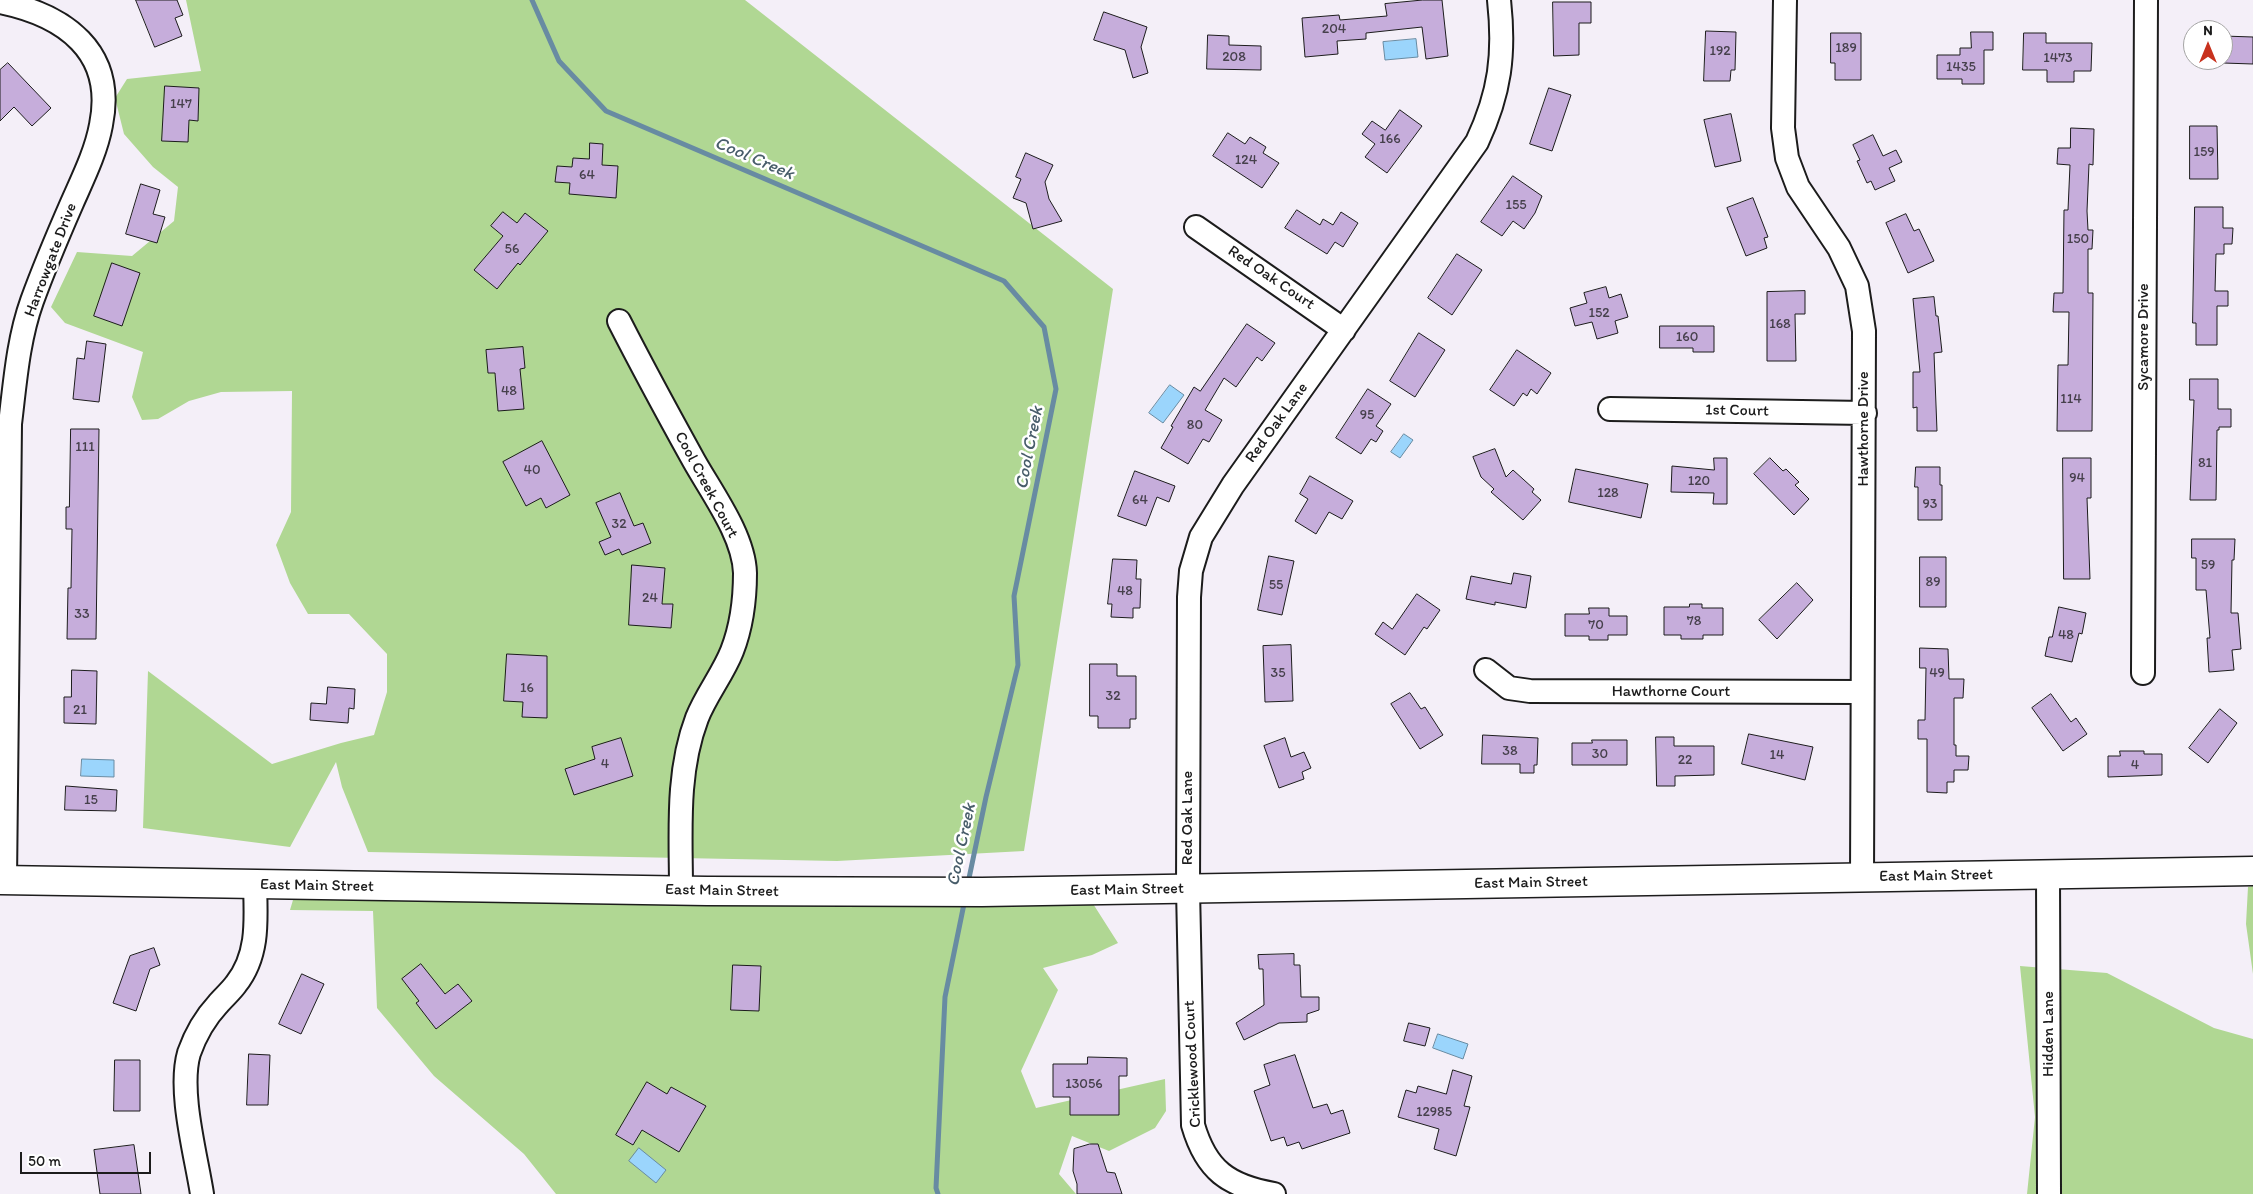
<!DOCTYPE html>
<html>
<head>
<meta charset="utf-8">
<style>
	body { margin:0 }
	#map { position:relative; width:2253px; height:1194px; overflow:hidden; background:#f4eff8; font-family:Itim,sans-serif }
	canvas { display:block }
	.north { position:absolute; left:2183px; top:20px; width:50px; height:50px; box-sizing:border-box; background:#fff; border:1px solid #a4a4a4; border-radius:50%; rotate:0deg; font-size:14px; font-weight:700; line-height:20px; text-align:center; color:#1c1c1c }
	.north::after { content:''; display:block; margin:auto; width:18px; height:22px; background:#c8321e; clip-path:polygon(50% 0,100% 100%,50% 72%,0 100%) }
	.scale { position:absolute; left:20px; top:1152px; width:131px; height:22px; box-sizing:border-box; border:2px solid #1c1c1c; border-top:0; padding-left:6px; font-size:15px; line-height:18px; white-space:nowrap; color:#1c1c1c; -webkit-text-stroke:4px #fff; paint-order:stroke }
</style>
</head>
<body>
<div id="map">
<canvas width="2253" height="1194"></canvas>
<div class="north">N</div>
<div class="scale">50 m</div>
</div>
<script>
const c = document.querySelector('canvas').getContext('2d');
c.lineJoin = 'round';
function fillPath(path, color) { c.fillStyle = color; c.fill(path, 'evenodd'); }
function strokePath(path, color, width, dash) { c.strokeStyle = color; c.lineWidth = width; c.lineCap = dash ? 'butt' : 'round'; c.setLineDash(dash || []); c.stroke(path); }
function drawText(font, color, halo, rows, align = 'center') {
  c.font = font + ' Itim,sans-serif'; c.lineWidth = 5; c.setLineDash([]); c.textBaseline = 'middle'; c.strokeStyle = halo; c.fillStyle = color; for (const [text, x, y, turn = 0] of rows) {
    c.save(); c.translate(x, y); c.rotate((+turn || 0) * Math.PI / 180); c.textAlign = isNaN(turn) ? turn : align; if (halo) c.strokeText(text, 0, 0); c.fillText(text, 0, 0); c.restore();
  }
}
const green = new Path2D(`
	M186 0H745L1113 289 1024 851 837 861 368 852 342 787 336 762 290 847 143 828 148 671 272 764 341 743 374 735 387 692V654L349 614H308L290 583 276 545 291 512 292 391 221 392 189 401 158 419 142 420 132 397 143 352 65 323 51 307 77 252 132 256 174 221 178 187 153 167 124 134 115 98 127 79 201 71Z
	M2253 886V974L2246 924 2248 887Z
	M1090 899 1118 943 1092 955 1043 968 1058 990 1021 1071 1036 1108 1165 1079 1166 1111 1155 1128 1109 1151 1072 1136 1059 1174 1076 1194H556L524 1154 434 1076 377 1008 373 911 290 910 293 900Z
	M2020 966 2107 973 2214 1028 2253 1039V1194H2027L2035 1117Z`);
const water = new Path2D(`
	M1416 39 1418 57 1385 60 1383 42Z
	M1170 385 1184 395 1163 423 1149 413Z
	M1404 434 1413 440 1400 458 1391 452Z
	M82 759 114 760V777L81 776Z
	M1438 1034 1468 1044 1463 1059 1433 1048Z
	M639 1148 666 1170 656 1183 629 1161Z`);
const stream = new Path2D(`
	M532 0 559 61 606 111 1004 281 1044 327 1056 389 1014 596 1018 665 986 797 968 883
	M938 1194 936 1188 945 997 965 899`);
const building = new Path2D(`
	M136 0H177L183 15 175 18 182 36 155 47Z
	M1423 0H1442L1448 56 1426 59 1422 27 1366 33V39L1337 41 1338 54 1305 57 1302 18 1339 15 1340 20 1387 16 1385 4Z
	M1553 2H1591V23H1579V55L1554 56Z
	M1104 12 1147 27 1141 47 1148 73 1133 78 1125 50 1094 40Z
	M1706 31 1736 32 1735 70H1731L1730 81H1704Z
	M1971 32H1993V50H1984V84H1962V79H1937V55H1960V48H1971Z
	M1831 33H1861V80H1835V63H1831Z
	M2024 33H2046V43H2092L2091 71H2074V82H2047V70H2023Z
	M1208 35 1229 36V45L1261 46V70L1207 69Z
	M2223 36 2253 37V64L2223 63Z
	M8 63 51 108 32 126 14 107 0 121V70Z
	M165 86 199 88 198 121 189 120 188 142 162 141Z
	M1549 88 1571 95 1552 151 1530 144Z
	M1400 110 1422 126 1387 173 1365 157 1375 144 1362 134 1372 121 1385 130Z
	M1731 114 1741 161 1715 167 1704 120Z
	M2190 126H2217L2218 179H2190Z
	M2071 128 2094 129 2093 165 2089 164 2087 211 2088 230H2093L2092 249H2088V293H2093L2092 431H2057L2058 365H2068L2069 312H2053L2054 293H2063L2064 210H2068L2070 165 2057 164 2058 148H2070Z
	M1228 133 1245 144 1250 137 1266 147 1263 153 1279 163 1262 188 1213 156Z
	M1873 135 1883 156 1896 150 1902 162 1889 168 1895 181 1875 190 1871 181 1867 183 1857 161 1860 160 1853 145Z
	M590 143 603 144 602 165 618 166 616 198 569 194 570 183 555 182 557 166 572 167 573 158 589 159Z
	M1026 153 1053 165 1045 182 1049 199 1062 221 1033 229 1026 203 1013 198 1021 179 1016 177Z
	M1513 176 1542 196 1535 213 1524 229 1513 221 1502 236 1481 222Z
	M141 184 160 190 153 214 165 217 157 243 126 234Z
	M1753 198 1768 237 1764 238 1767 248 1746 256 1727 208Z
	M2195 207H2223V228H2233L2232 244H2224V254H2216L2215 291H2228V306H2217V345H2196V323H2193Z
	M1297 210 1320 225 1323 219 1333 225 1341 212 1358 223 1343 247 1335 242 1327 254 1285 228Z
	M503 212 517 223 525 213 548 231 520 265 518 263 497 289 474 270 503 236 491 226Z
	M1906 214 1914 231 1919 229 1934 261 1908 273 1886 223Z
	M1457 254 1482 270 1452 315 1428 298Z
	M112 263 140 273 122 326 94 316Z
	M1606 287 1609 298 1621 294 1628 317 1615 321 1618 333 1597 339 1592 322 1575 326 1570 308 1587 303 1584 293Z
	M1805 291V314H1795L1796 361H1767V292Z
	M1934 297 1936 316H1938L1942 352 1934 353 1937 431H1917V407L1913 408V372H1920L1913 299Z
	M1247 324 1275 343 1262 361 1257 357 1236 387 1224 378 1205 410 1222 420 1209 442 1203 439 1188 464 1161 448 1173 427 1171 426 1194 387 1200 391Z
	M1660 326H1714V352H1693V348H1660Z
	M1419 333 1445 350 1415 397 1390 381Z
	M87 341 106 344 99 402 73 399 77 358 84 359Z
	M523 347 525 368 520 369 524 409 498 411 495 373H488L486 350Z
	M1517 350 1551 373 1537 394 1531 389 1527 396 1523 393 1514 406 1490 390Z
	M2190 379H2218V409H2231V427H2219V430H2217L2216 500H2190L2194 400H2190Z
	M1368 389 1391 404 1376 426 1383 431 1376 442 1371 439 1361 454 1336 438Z
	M71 429H99L96 639H67L68 588H71L72 529H66V507H69Z
	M542 441 570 495 546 508 541 498 526 506 503 462Z
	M1495 449 1506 477 1513 470 1534 489 1532 492 1541 500 1523 520 1491 492 1494 489 1481 477 1473 457Z
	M1714 458H1727V504H1713L1714 493 1671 492 1672 466 1714 470Z
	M1770 458 1783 471 1786 469 1799 482 1795 485 1809 499 1794 515 1754 474Z
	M2063 458H2091V498H2087L2090 579H2064Z
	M1916 467H1940V485H1942V520H1918V487H1915Z
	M1576 469 1648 484 1641 518 1569 502Z
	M1135 471 1175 486 1169 502 1157 497 1146 526 1118 516Z
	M1310 476 1353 501 1342 519 1329 512 1316 534 1295 521 1308 499 1300 494Z
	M620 493 634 526 643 523 651 543 622 555 619 549 605 555 599 542 611 537 596 503Z
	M2192 539H2235L2234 560H2232L2231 613H2238L2241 649 2232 650 2234 670 2209 672 2207 638H2210L2206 590H2196V558H2192Z
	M1269 556 1294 561 1282 615 1258 610Z
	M1920 557H1946V607H1920Z
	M1113 559 1137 560 1136 579H1141L1140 608H1133V618L1111 617 1112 604H1108Z
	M632 565 665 568 662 604H673L671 628 629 625Z
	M1514 573 1531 576 1526 608 1495 602V605L1466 599 1471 576 1511 584Z
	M1797 583 1813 600 1777 639 1759 620Z
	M1417 594 1440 610 1427 629 1424 627 1405 655 1375 634 1383 622 1392 629Z
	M1690 604H1702V608H1723V635H1703V639H1681V635H1664V607H1689Z
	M2059 607 2086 613 2082 634 2079 633 2072 662 2045 656 2049 637H2052Z
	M1589 608H1609V616H1627V635H1608V640H1589V636H1565V614H1589Z
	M1291 645 1293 701 1265 702 1263 646Z
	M1920 648 1948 649 1949 679H1964L1963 698H1954V745H1956V756H1969L1968 770H1954V782H1947V793L1927 792V739H1918V720H1925L1926 668H1920Z
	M507 654 547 656V718L522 717 523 702 504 701Z
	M1090 664H1117V676H1136V719H1130V728H1098V716H1090Z
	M72 670 97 671 96 724 64 723V697H71Z
	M328 687 355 689 354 709 349 708 348 723 310 720 311 703 326 704Z
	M1410 693 1421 709 1425 707 1443 735 1420 749 1391 704Z
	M2051 694 2071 722 2076 718 2087 734 2063 751 2032 708Z
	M2220 709 2237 723 2208 763 2189 748Z
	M1749 734 1813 747 1805 780 1742 764Z
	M1483 735 1538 738 1537 765H1534V773H1520V764H1482Z
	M1656 737H1674V746H1714V775L1675 776V786H1657Z
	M621 738 633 776 574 795 565 769 595 759 592 747Z
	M1285 738 1291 757 1304 752 1311 768 1302 772 1304 779 1279 788 1264 746Z
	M1592 740H1627V765H1572V743H1592Z
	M2120 751H2144V754H2162V775L2108 777V756H2120Z
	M66 786 117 790 116 811 65 810Z
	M154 948 160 965 150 969 136 1011 113 1003 130 956Z
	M1294 954V965H1300L1301 997H1319V1010L1307 1014V1022L1279 1023 1244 1040 1236 1023 1264 1005 1263 969H1259L1258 955Z
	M421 964 445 994 458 984 472 1001 436 1029 416 1003 419 1001 402 979Z
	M733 965 761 966 759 1011 731 1010Z
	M302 974 324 984 301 1034 279 1024Z
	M1409 1023 1430 1028 1425 1046 1404 1041Z
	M249 1054 270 1055 268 1105H247Z
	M1295 1055 1313 1108 1327 1104 1331 1114 1343 1110 1350 1133 1302 1149 1299 1142 1287 1146 1284 1137 1271 1141 1254 1091 1270 1085 1264 1065Z
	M1088 1057 1127 1058V1076H1119V1115H1070V1097H1053V1064H1087Z
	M115 1060H140V1111H114Z
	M1453 1070 1472 1076 1464 1106 1470 1107 1456 1156 1434 1149 1439 1129 1398 1117 1406 1090 1416 1093 1418 1086 1446 1094Z
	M647 1082 667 1094 671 1087 706 1106 679 1152 642 1130 633 1145 616 1135Z
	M1090 1144H1098L1107 1172 1115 1173 1122 1194H1077V1184L1073 1171 1074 1149Z
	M134 1145 141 1194H100L94 1150Z`);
const minor = new Path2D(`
	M1785 0 1783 128 1787 158 1798 187 1839 248 1857 286 1864 331 1862 878
	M0 2C64 15 116 51 101 125 96 152 83 178 72 203 58 235 44 268 32 301 18 340 15 383 10 424L5 880
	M1196 227 1344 330
	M619 321C643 368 668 414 694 461 712 493 744 536 745 573 745 598 741 628 732 651 723 674 706 695 697 718 676 773 681 833 681 890
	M1610 409 1865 413
	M1486 670 1509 688 1530 691 1862 692
	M2143 673 2146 0
	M2048 873 2049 1194
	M202 1194C196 1155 178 1091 189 1053 195 1036 205 1018 218 1004 224 997 231 991 236 984 259 955 256 920 255 885
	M1274 1194C1228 1186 1206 1170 1193 1125L1188 889 1189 597 1191 571 1201 537 1233 485 1477 142C1500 93 1505 54 1499 0`);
const major = new Path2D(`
	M0 880 707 891 982 892 2253 871`);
const numberNames = [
	["204",1334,29],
	["189",1846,48],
	["192",1720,51],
	["208",1234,57],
	["1473",2058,58],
	["1435",1961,67],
	["147",181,104],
	["166",1390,139],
	["159",2204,152],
	["124",1246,160],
	["64",587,175],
	["155",1516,205],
	["150",2078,239],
	["56",512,249],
	["152",1599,313],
	["168",1780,324],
	["160",1687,337],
	["48",509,391],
	["114",2071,399],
	["95",1367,415],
	["80",1195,425],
	["111",85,447],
	["81",2205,463],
	["40",532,470],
	["94",2077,478],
	["120",1699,481],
	["128",1608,493],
	["64",1140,500],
	["93",1930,504],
	["32",619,524],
	["59",2208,565],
	["89",1933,582],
	["55",1276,585],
	["48",1125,591],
	["24",650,598],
	["33",82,614],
	["78",1694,621],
	["70",1596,625],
	["48",2066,635],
	["35",1278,673],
	["49",1937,673],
	["16",527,688],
	["32",1113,696],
	["21",80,710],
	["38",1510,751],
	["30",1600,754],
	["14",1777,755],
	["22",1685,760],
	["4",605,764],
	["4",2135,765],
	["15",91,800],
	["13056",1084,1084],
	["12985",1434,1112]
];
const streetNames = [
	["Harrowgate Drive",51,260,-69],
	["Red Oak Court",1271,278,34],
	["Sycamore Drive",2144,337,-90],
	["1st Court",1737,411,1],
	["Red Oak Lane",1277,423,-54],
	["Hawthorne Drive",1864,429,-90],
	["Cool Creek Court",706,485,62],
	["Hawthorne Court",1671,692],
	["Red Oak Lane",1188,818,-90],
	["East Main Street",1936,876,-1],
	["East Main Street",1531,883,-1],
	["East Main Street",317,886,1],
	["East Main Street",1127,890,-1],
	["East Main Street",722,891,1],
	["Hidden Lane",2049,1034,-90],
	["Cricklewood Court",1193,1064,-93]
];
const waterNames = [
	["Cool Creek",754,159,23],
	["Cool Creek",1030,448,-79],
	["Cool Creek",962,845,-78]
];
fillPath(green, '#b0d793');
fillPath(water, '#9bd5fc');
strokePath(water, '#688ba2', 1);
strokePath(stream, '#688ba2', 5);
fillPath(building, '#c6addb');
strokePath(building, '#1c1c1c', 1);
strokePath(minor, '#1c1c1c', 26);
strokePath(major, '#1c1c1c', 31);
strokePath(minor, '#fff', 22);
strokePath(major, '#fff', 28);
drawText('14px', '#46404c', null, numberNames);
drawText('16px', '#1c1c1c', '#fff', streetNames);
drawText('italic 18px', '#485d6a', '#fff', waterNames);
</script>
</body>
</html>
